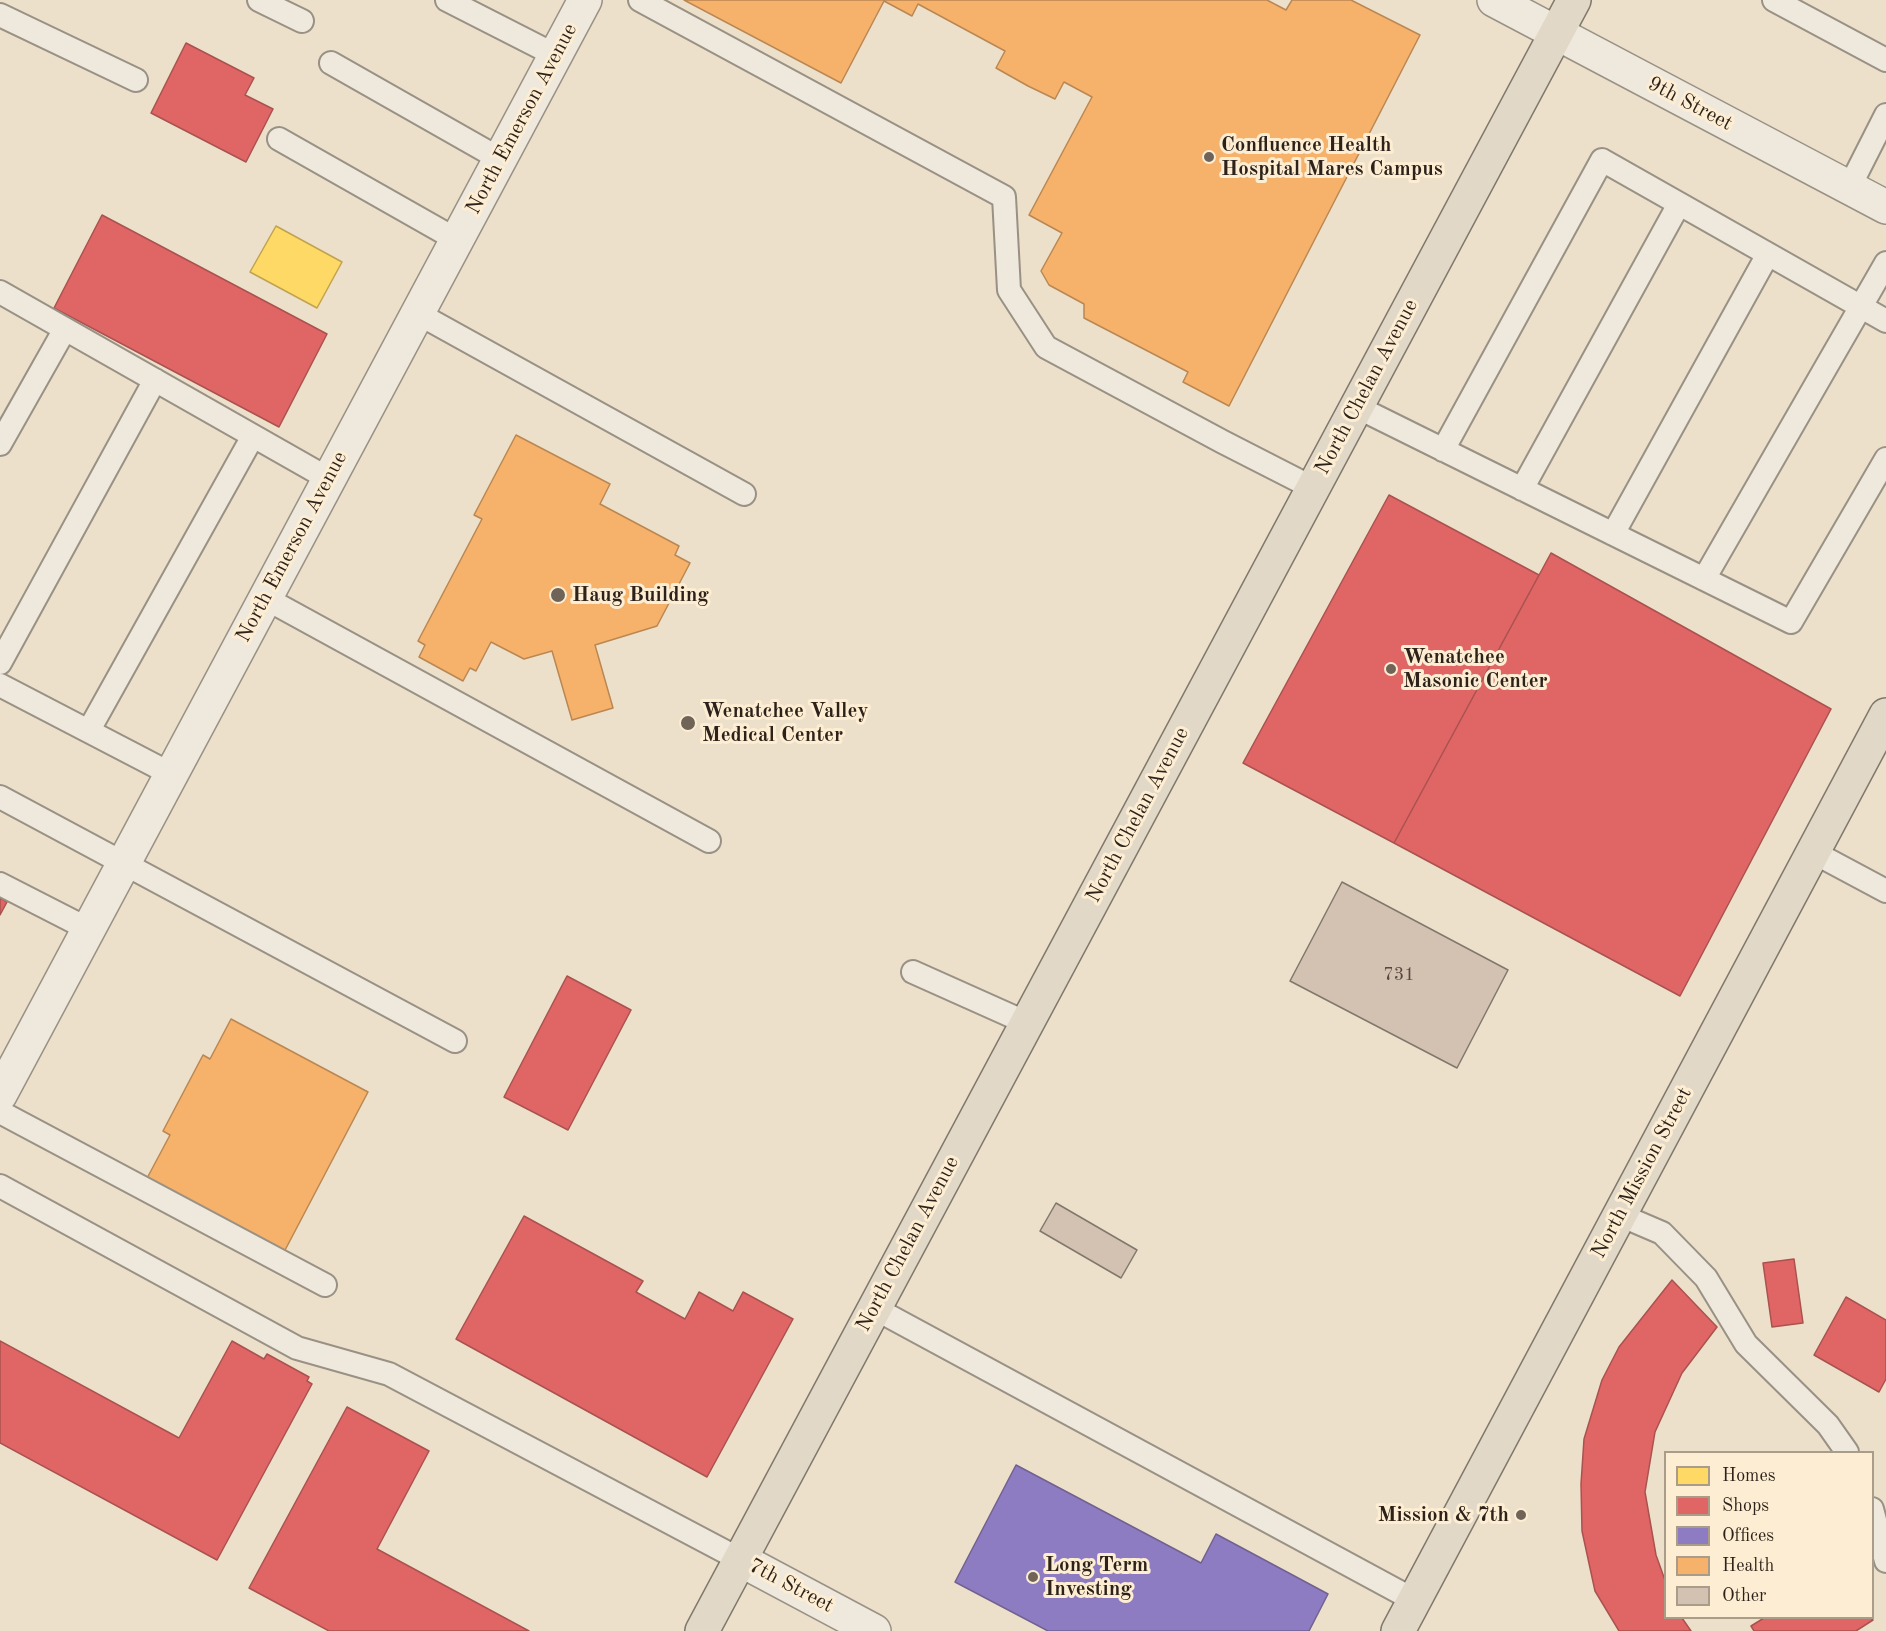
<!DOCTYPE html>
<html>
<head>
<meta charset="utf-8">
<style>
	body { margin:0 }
	#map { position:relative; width:1886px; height:1631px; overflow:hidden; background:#ece0ca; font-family:"Old Standard TT",serif }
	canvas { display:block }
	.legend { position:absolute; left:1664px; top:1451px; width:210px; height:168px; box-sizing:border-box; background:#fcedd3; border:2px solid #a99c89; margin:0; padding:8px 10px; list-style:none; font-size:18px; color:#2d221a }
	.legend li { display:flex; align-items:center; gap:12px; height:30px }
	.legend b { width:30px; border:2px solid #a99c89 }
</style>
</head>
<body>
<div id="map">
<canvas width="1886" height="1631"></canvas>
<ul class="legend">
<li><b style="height:16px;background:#ffd966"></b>Homes</li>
<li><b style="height:16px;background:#e06666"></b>Shops</li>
<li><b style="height:16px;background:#8e7cc3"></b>Offices</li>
<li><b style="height:16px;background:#f6b26b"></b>Health</li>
<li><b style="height:16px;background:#d3c1b1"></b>Other</li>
</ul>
</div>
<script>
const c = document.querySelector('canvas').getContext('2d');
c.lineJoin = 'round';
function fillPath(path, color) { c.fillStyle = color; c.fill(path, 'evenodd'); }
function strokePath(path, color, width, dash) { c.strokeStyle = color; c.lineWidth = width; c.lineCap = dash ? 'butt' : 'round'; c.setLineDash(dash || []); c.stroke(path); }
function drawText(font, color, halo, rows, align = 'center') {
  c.font = font + ' "Old Standard TT",serif'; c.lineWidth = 6; c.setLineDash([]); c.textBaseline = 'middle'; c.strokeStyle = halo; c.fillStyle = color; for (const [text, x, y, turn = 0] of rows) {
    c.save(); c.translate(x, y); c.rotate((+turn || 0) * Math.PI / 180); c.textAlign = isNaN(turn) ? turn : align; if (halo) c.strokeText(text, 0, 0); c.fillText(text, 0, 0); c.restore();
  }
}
const homes = new Path2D(`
	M276 226 342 262 317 308 250 272Z`);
const shops = new Path2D(`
	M186 43 254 78 245 95 273 109 246 162 151 113Z
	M102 215 327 334 279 427 54 308Z
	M1389 495 1539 575 1394 843 1243 763Z
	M1551 553 1831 709 1680 996 1394 843Z
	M0 898 7 902 0 915Z
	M567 976 631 1010 568 1130 504 1097Z
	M524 1216 643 1281 636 1292 685 1319 699 1292 733 1311 743 1292 793 1319 707 1477 456 1339Z
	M1794 1259 1803 1323 1772 1327 1763 1263Z
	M1672 1280 1717 1327 1682 1373 1655 1432 1645 1492 1656 1555 1666 1583V1618H1682L1691 1631H1619L1595 1591 1582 1531 1581 1484 1584 1439 1602 1380 1619 1347Z
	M1846 1297 1886 1320V1379L1879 1392 1814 1355Z
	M0 1341 179 1438 232 1341 264 1359 267 1354 309 1377 307 1381 312 1384 217 1560 0 1443Z
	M347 1407 429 1451 377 1549 529 1631H329L249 1588Z
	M1764 1618H1871L1873 1620 1856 1631H1754L1751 1626Z`);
const offices = new Path2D(`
	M1016 1465 1201 1563 1216 1534 1328 1594 1309 1631H1048L955 1582Z`);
const health = new Path2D(`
	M684 0H1267L1286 10 1292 0H1351L1420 35 1229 406 1183 382 1188 372 1084 318V304L1049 285 1041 271 1062 233 1029 215 1092 97 1064 82 1055 99 1028 86 996 68 1005 51 918 4 912 16 884 1 841 83Z
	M516 435 610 484 600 504 679 546 675 555 690 563 657 626 595 645 613 708 572 720 552 651 524 659 491 642 476 671 470 668 463 681 419 657 425 645 418 641 482 519 474 515Z
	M231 1019 368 1092 283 1254 145 1182 170 1135 163 1131 203 1055 210 1059Z`);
const building = new Path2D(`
	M1342 882 1508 970 1457 1068 1290 981Z
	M1056 1203 1137 1250 1121 1278 1040 1231Z`);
const service = new Path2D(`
	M259 0 302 21
	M447 0 555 55
	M640 0 1004 197 1009 290 1046 347 1223 442 1313 488
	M1774 0 1886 60
	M0 15 136 80
	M331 63 500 159
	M279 139 457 240
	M1849 188 1886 115
	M0 292 329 479
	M417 313 744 494
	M1357 407 1791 622 1886 459
	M0 444 65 329
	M1443 450 1602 160 1886 321
	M1522 489 1679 204
	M1613 534 1768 254
	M1704 579 1886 263
	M265 598 709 841
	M0 663 155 380
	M0 685 171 774
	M89 730 253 436
	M0 797 455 1041
	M1813 852 1886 891
	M0 884 88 929
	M913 972 1027 1023
	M0 1112 325 1285
	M0 1186 297 1348 389 1374 739 1559
	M1620 1215 1662 1233 1706 1278 1746 1344 1828 1425 1847 1452
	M874 1308 1414 1600
	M1872 1509 1886 1561`);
const minor = new Path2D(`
	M0 1095 585 0
	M739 1559 874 1631`);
const tertiary = new Path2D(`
	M1494 0 1886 207`);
const primary = new Path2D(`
	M702 1631 1574 0
	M1398 1631 1886 715`);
const markers = [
	[1209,157,6,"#706458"],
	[558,595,8,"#706458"],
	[1391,669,6,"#706458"],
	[688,723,8,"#706458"],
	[1521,1515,6,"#706458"],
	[1033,1577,6,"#706458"]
];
const numberNames = [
	["731",1399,975]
];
const streetNames = [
	["9th Street",1690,104,28],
	["North Emerson Avenue",522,119,-62],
	["North Chelan Avenue",1367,387,-62],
	["North Emerson Avenue",292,547,-62],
	["North Chelan Avenue",1138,815,-62],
	["North Mission Street",1642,1173,-62],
	["North Chelan Avenue",908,1244,-62],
	["7th Street",791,1586,28]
];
const poiNames = [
	["Confluence Health",1221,145],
	["Hospital Mares Campus",1221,169],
	["Haug Building",572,595],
	["Wenatchee",1403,657],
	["Masonic Center",1403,681],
	["Wenatchee Valley",702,711],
	["Medical Center",702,735],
	["Mission & 7th",1509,1515,"right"],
	["Long Term",1045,1565],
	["Investing",1045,1589]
];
fillPath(homes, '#ffd966');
strokePath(homes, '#c0a24f', 1.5);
fillPath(shops, '#e06666');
strokePath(shops, '#aa524f', 1.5);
fillPath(offices, '#8e7cc3');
strokePath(offices, '#716190', 1.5);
fillPath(health, '#f6b26b');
strokePath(health, '#ba8753', 1.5);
fillPath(building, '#d3c1b1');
strokePath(building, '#80786c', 1.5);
strokePath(service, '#9a9185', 26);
strokePath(minor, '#9a9185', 36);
strokePath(tertiary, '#9a9185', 36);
strokePath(primary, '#80786c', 36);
strokePath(service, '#efe8dd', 22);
strokePath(minor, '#efe8dd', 33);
strokePath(tertiary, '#efe8dd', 33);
strokePath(primary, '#e2d8c7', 33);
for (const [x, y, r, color] of markers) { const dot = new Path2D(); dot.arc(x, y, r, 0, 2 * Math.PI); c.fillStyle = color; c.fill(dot); strokePath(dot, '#fcedd3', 2); }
drawText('18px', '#564a40', null, numberNames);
drawText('21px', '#2d221a', '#fcedd3', streetNames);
drawText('bold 21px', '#2d221a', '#fcedd3', poiNames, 'left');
</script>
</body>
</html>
